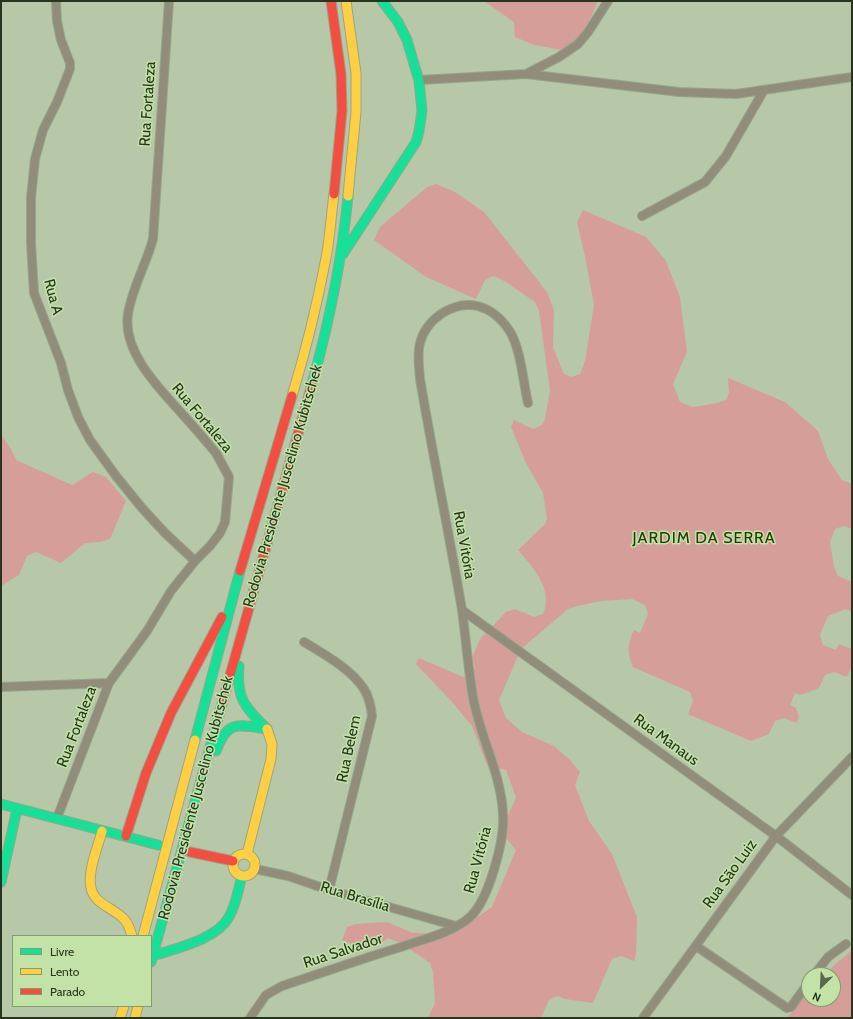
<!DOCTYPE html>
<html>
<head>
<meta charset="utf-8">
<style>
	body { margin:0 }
	#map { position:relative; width:853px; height:1019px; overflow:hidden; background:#b6c8a7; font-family:Cabin,sans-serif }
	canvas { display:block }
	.frame { position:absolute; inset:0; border:2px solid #28341d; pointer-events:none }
	.legend { position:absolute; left:12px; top:935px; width:140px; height:72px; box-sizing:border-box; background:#c2e2a7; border:1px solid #849c70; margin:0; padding:5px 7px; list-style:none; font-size:12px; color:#28341d }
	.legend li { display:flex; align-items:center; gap:8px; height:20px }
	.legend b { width:20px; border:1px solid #849c70 }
	.north { position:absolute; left:801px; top:967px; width:40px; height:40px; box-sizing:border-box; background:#c2e2a7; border:1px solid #849c70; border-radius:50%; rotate:204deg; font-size:11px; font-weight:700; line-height:16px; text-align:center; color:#28341d }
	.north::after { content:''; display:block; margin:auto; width:14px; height:18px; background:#5a684d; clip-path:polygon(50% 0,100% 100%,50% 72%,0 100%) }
</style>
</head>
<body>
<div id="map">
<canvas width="853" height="1019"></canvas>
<div class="frame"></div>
<ul class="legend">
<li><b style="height:5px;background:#16e098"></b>Livre</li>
<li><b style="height:5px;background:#ffcf43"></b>Lento</li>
<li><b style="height:5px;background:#f24e42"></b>Parado</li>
</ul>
<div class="north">N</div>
</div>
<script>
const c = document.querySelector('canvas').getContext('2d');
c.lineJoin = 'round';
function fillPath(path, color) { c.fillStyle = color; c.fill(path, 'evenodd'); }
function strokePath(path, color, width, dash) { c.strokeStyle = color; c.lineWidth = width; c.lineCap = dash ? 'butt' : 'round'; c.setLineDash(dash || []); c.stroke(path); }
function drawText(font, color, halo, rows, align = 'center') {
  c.font = font + ' Cabin,sans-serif'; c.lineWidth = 3; c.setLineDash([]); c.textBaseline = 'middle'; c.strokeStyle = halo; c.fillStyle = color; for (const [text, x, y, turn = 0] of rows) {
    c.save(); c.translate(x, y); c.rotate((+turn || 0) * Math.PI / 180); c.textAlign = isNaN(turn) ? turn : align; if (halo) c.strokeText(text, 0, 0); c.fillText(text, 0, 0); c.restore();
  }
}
const green = new Path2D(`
	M484 1H598L582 37 571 46 562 50 534 45 515 37 514 22Z
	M436 184 455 192 484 212 547 292 554 310 553 347 564 374 571 377 580 374 585 361 594 305 585 256 577 222 583 210 646 237 666 261 680 297 687 352 673 384 680 402 693 407 717 403 726 400 729 393 728 378 785 402 818 431 828 459 842 480 852 484V529L844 526 835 529 830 542 834 567 838 576 852 582V612L846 609 828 616 820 635 823 645 836 650 839 644 852 649V665L847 677 834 672 825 675 819 688 801 695 795 693 790 705 796 708 799 717 797 723 784 718 775 721 769 734 751 741 688 714 693 701 690 692 633 667C627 652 627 645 634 630L640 633 648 614 645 605 632 599 601 601 577 606 568 609 521 649 499 700 506 718 522 732 554 746 570 760 580 772 575 785 589 821 612 854 637 917 636 955 634 961 621 956 612 959 593 1003 565 999 558 996 549 1000 541 1018H428L435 1003 433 972 430 963 401 943 388 938 376 947 361 948 342 940 347 927 356 924 387 922 413 933 452 934 492 907 516 850 506 838 505 823 516 797 506 770 487 765 472 726 452 702 416 664 419 658 463 677 472 673 475 667 472 658 480 639 506 612 515 609 534 617 543 614C554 590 533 567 518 550L545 524 547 518 543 493 526 463 511 427 514 420 533 429 542 425 545 419 550 391 539 311 535 302 506 282 494 276 485 280 476 299 426 277 374 240 380 227 427 187Z
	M1 434 12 451 16 460 72 485 93 472 106 477 126 501 110 539 100 542 85 543 61 563 36 552 27 556 19 575 1 586Z
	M852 950V1018H787L809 992V999H833V975H823Z`);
const street = new Path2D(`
	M56 1 57 21 61 40 70 63V69L57 102 43 130 35 159 31 198V243L34 293 61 363 68 390 78 417 90 440 116 476 142 508 165 533 195 561
	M526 74 679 92 736 94 852 77
	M419 80 526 74 559 57 578 44 588 32 608 1
	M642 216 705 182 726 156 764 90
	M462 610 776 836 852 895
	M304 642C325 655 350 668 364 689 369 697 371 706 372 716L329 890
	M1 687 109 683
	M57 818 109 683 147 631 171 591 195 561 210 546 220 533 225 522 229 477 216 453C205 440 195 428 184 416 161 390 122 353 128 314 132 288 146 265 153 239L169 1
	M255 869 288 876 329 890 456 926
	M696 946 787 1008 791 1007 809 982
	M814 975 828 957 846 944
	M250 1018 266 995 282 986C322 973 361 959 401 947 424 939 452 933 470 917 489 900 505 839 503 814 501 773 480 737 473 697 468 668 466 639 462 610 449 533 433 456 420 379 419 367 417 354 420 343 423 331 431 321 441 314 467 297 492 305 509 330 521 348 523 382 528 403
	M643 1018 776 836 852 757`);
const fast = new Path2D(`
	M343 254 416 142 419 131 422 111 419 81 407 40 398 22 382 1
	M312 384C329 323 342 259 348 196
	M239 666C236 699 245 707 267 729
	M195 740 240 571
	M216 751C228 719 238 725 267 729
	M1 804 158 845
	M1 882 17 809
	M153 956C176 948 216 940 229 917 236 905 238 890 242 876
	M151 962 223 700`);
const slow = new Path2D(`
	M346 1 356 73V112L348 196
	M292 396C306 350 317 305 326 258 330 237 331 216 334 194
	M102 831C98 847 87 872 91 888 94 904 114 908 124 919 129 924 130 930 132 936
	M233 865a11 11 0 1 1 22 0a11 11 0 1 1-22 0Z
	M247 854 271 759 272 744 267 729
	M143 936 195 740
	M120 1018 124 1006
	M135 1018 138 1006`);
const jam = new Path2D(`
	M331 1 341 74 342 111 334 194
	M240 571 292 396
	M223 700 312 384
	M126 836 146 773 171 713 222 617
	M190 852 233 861`);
const streetNames = [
	["Rua Fortaleza",148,104,-86],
	["Rua A",53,297,75],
	["Rua Fortaleza",202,418,50],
	["Rodovia Presidente Juscelino Kubitschek",283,486,-74],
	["Rua Vitória",464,545,80],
	["Rua Fortaleza",77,727,-69],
	["Rua Manaus",666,740,36],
	["Rua Belem",349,749,-78],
	["Rodovia Presidente Juscelino Kubitschek",196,798,-75],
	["Rua Vitória",478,860,-75],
	["Rua São Luiz",730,874,-54],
	["Rua Brasília",355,897,17],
	["Rua Salvador",343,951,-18]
];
const neighbourhoodNames = [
	["JARDIM DA SERRA",704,538]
];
fillPath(green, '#d69e99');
strokePath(street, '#98a58b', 10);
strokePath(fast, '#98a58b', 11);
strokePath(slow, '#98a58b', 11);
strokePath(jam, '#98a58b', 11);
strokePath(street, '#918d7a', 8);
strokePath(fast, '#16e098', 9);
strokePath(slow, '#ffcf43', 9);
strokePath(jam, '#f24e42', 9);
drawText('15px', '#28341d', '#c2e2a7', streetNames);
c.letterSpacing = '1px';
drawText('16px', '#213a00', '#c2e2a7', neighbourhoodNames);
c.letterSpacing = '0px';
</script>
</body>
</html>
